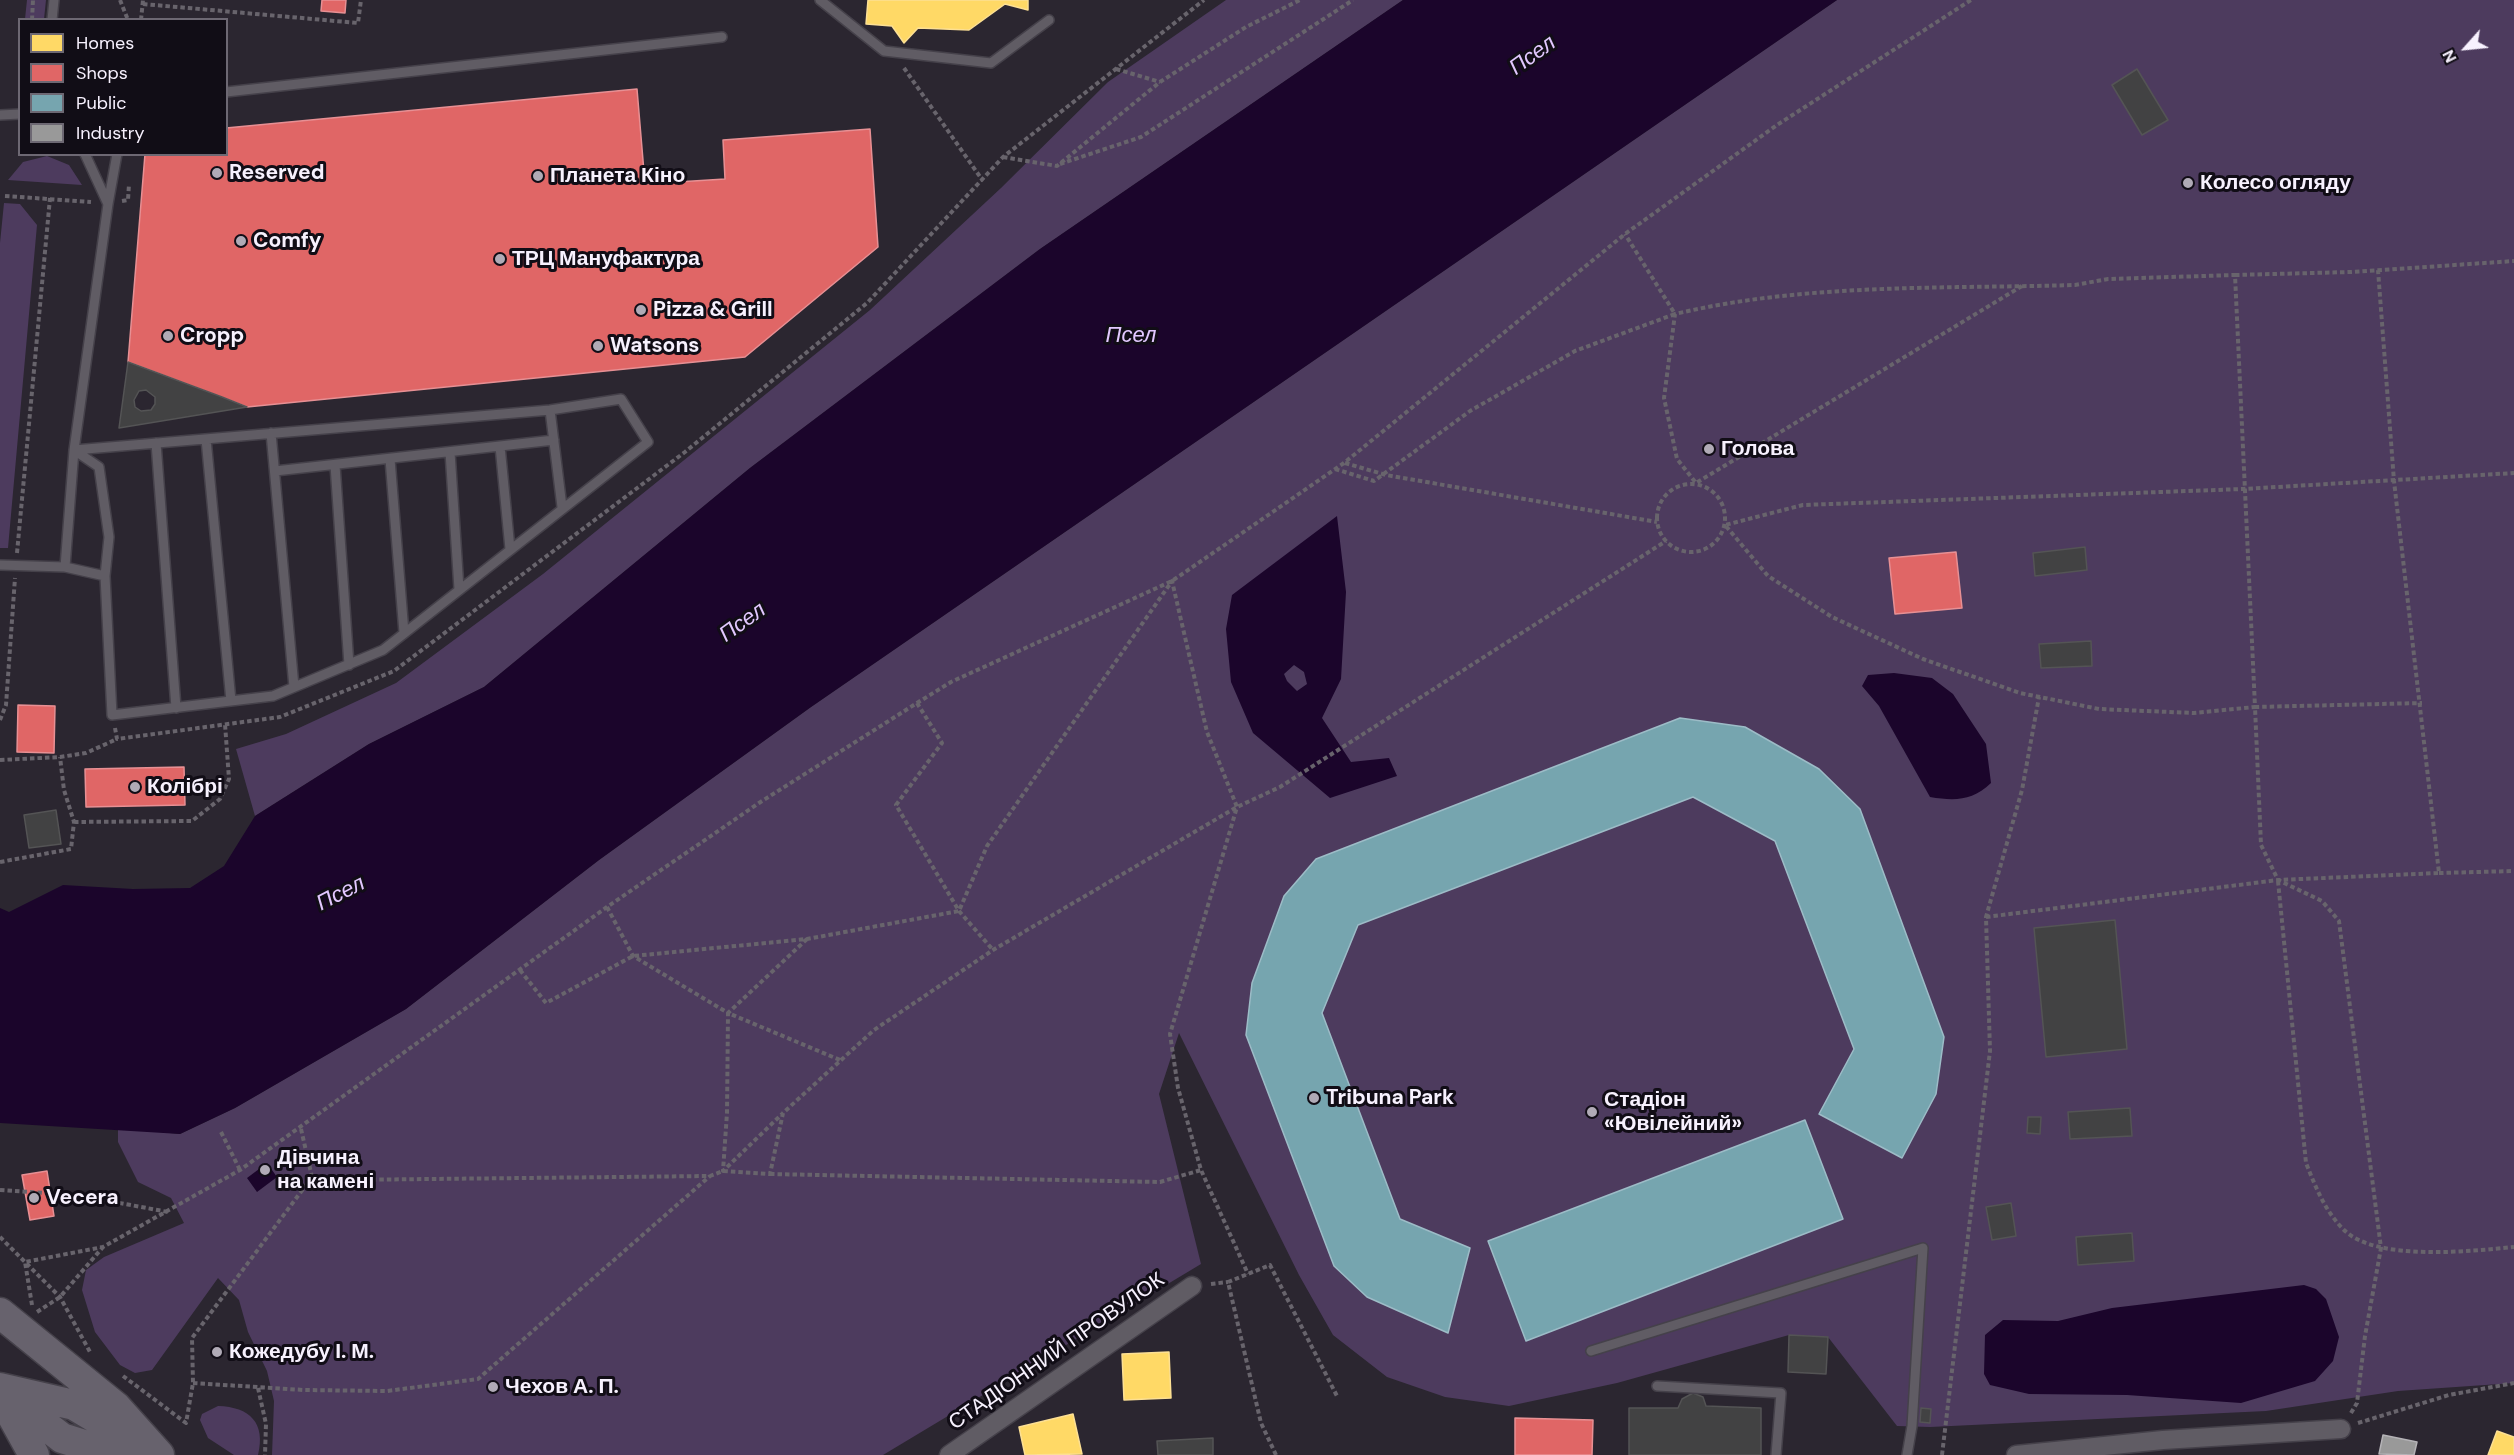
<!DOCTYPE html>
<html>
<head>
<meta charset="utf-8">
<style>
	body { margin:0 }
	#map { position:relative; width:2514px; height:1455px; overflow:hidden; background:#2b2630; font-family:"DM Sans",sans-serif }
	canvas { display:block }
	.legend { position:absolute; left:18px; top:18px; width:210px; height:138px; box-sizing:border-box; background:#110d16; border:2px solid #6d6873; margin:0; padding:8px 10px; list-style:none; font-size:18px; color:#f7f1fe }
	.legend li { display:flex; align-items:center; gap:12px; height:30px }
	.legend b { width:30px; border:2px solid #6d6873 }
	.north { position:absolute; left:2436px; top:18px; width:60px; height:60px; -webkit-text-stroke:4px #110d16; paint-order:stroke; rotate:243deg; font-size:16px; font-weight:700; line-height:24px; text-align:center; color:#f7f1fe }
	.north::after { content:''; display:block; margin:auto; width:21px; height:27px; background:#f7f1fe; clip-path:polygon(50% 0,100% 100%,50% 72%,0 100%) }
</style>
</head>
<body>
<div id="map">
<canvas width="2514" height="1455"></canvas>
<ul class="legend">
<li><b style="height:16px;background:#ffd966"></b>Homes</li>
<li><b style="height:16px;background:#e06666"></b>Shops</li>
<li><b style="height:16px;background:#76a5af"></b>Public</li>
<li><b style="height:16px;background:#999"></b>Industry</li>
</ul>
<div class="north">N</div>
</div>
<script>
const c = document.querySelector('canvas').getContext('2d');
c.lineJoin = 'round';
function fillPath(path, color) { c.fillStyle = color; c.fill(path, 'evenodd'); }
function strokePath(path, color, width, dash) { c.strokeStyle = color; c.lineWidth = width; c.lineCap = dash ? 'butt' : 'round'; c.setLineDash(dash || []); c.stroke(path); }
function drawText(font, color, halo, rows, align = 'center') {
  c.font = font + ' "DM Sans",sans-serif'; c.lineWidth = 6; c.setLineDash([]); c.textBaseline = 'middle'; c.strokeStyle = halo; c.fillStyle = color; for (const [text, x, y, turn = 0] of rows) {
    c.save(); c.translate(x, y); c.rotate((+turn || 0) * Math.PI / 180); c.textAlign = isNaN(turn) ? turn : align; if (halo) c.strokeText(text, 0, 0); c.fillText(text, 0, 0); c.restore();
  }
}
const green = new Path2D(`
	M27 0H46L44 19H25Z
	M1226 0H1403L1040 249 750 468 484 687 369 744 255 816 236 749 286 734 396 683 543 574 870 310 1001 188 1108 82Z
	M1837 0H2514V1383L2398 1391 2266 1411 1930 1427 1897 1426 1828 1337 1789 1335 1617 1383 1509 1406 1445 1397 1387 1377 1333 1335 1299 1275 1179 1033 1159 1094 1201 1264 883 1455H272L274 1401 267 1371 248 1332 239 1300 218 1278 152 1370 135 1373 120 1365 95 1332 82 1290 86 1270 104 1257 184 1223 171 1198 138 1182 118 1142V1128L180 1134 235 1108 406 1009 599 860 811 707Z
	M47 156 69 165 82 185 8 180 23 162Z
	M4 203 20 204 37 225 8 548H0V243Z
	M218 1406C250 1407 266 1423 258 1455H234L208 1438 200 1420 202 1414Z`);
const water = new Path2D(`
	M1403 0H1837L811 707 599 860 406 1009 235 1108 180 1134 0 1123V908L9 912 63 885 133 889 190 888 224 866 255 816 369 744 484 687 750 468 1040 249Z
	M1337 516 1346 592 1341 679 1322 718 1351 762 1389 758 1397 776 1330 798 1253 733 1231 682 1226 629 1232 595ZM1294 665 1304 672 1307 684 1297 691 1287 681 1284 674Z
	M1894 673 1932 678 1953 694 1986 744 1991 783C1972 801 1955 801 1930 797L1879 706 1862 686 1868 675Z
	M267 1163 277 1177 257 1192 247 1178Z
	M2304 1285 2316 1289 2326 1299 2339 1337 2333 1361 2315 1381 2241 1403 2127 1395 2029 1394 1990 1385 1984 1374 1985 1335 2003 1320 2058 1321 2112 1308Z`);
const homes = new Path2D(`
	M868 0H1028V10L1005 4 969 30 918 28 904 43 892 26 866 24Z
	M1169 1352 1171 1398 1124 1400 1122 1354Z
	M1073 1414 1082 1454 1025 1455 1019 1427Z
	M2497 1431 2514 1437V1455H2488Z`);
const shops = new Path2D(`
	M322 0H346L345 13 321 11Z
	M637 89 645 184 725 179 723 140 870 129 878 247 745 357 247 407 128 362 145 154H226V128Z
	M1956 552 1962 608 1895 614 1889 558Z
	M18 705 55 706 54 753 17 752Z
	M184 767 185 805 86 807 85 769Z
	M47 1171 54 1216 30 1220 22 1175Z
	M1515 1418 1593 1420 1592 1455H1515Z`);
const public = new Path2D(`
	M1680 718 1745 727 1819 769 1860 809 1944 1037 1936 1094 1902 1158 1819 1114 1854 1049 1775 841 1693 797 1358 925 1322 1013 1400 1219 1470 1248 1448 1333 1367 1297 1334 1266 1246 1035 1252 983 1284 896 1316 859Z
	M1805 1120 1843 1219 1526 1341 1488 1241Z`);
const industry = new Path2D(`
	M2383 1435 2417 1442 2414 1455 2379 1454Z`);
const building = new Path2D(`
	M2137 69 2168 120 2142 135 2112 85Z
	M128 362 222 397 247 407 119 428ZM146 390 155 397V404L151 410 141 411 135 407 134 400 139 391Z
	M2085 547 2087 570 2035 576 2033 553Z
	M2091 641 2092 666 2041 668 2039 644Z
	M56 810 61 844 29 848 24 815Z
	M2115 920 2127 1049 2046 1057 2034 928Z
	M2130 1108 2132 1136 2070 1139 2068 1112Z
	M2028 1117H2041L2040 1134 2027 1133Z
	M2011 1203 2016 1236 1992 1240 1986 1207Z
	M2132 1233 2134 1261 2078 1265 2076 1237Z
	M1789 1335 1828 1337 1826 1374 1788 1372Z
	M1693 1393 1703 1397 1706 1406 1761 1408V1455H1629V1408H1678L1682 1399Z
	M1921 1408 1931 1409 1930 1423 1920 1422Z
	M1213 1438V1455H1158L1157 1441Z`);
const path = new Path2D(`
	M120 0 128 20
	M143 4 358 23 361 0
	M32 20 33 0
	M141 20 143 0
	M904 68 983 181
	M1116 69 1160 82
	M1003 157 1057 166 1160 82 1246 27 1300 0
	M1060 164 1141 137 1353 0
	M5 196 91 202
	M122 201 128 200 129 184
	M2235 275 2351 272 2514 261
	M2022 286 1696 483 1677 459 1664 398 1675 314C1805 283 1941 289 2075 285L2108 279 2235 275 2255 707 2194 713 2099 709 2020 693 1923 659 1832 617 1768 576 1725 525 1803 505 2243 489 2514 473
	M1345 463 1386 475 1657 522
	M1335 469 1374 481 1470 411 1575 351 1675 314 1625 234
	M1657 518a34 34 0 1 1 68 0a34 34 0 1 1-68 0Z
	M17 553 50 198
	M917 703 942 743 896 805 959 911 993 950
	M0 720 6 705 15 578
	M115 728 117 739 280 717 394 671 685 452 867 303 1003 157 1204 0
	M0 760 60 757 86 753 117 739
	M74 822 192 821 220 799 229 779 225 724
	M0 862 71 849 74 822 64 790 60 757
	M2439 873 2514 871
	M2278 881 2306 1163C2316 1188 2325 1211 2344 1230 2377 1262 2471 1251 2514 1247
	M607 907 633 956 728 1013 727 1113 723 1171 782 1114
	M1986 917 2278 880 2439 873 2394 481 2378 270
	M807 939 728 1013 840 1060
	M520 970 546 1003 633 956 807 939 959 911 987 846 1172 581 1207 732 1237 807 1170 1034 1178 1088 1201 1170 1248 1274
	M301 1129 312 1177
	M221 1132 240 1170
	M770 1174 1160 1182 1201 1170
	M312 1177 338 1180 710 1176 723 1171 770 1174 783 1113 874 1030 993 950 1237 807 1280 787 1666 541
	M0 1190 77 1195 168 1212
	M0 1237 60 1297 90 1352
	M1211 1284 1228 1282
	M32 1305 25 1262 103 1247 240 1170 607 907 759 803 917 703 951 682 1172 581 1344 463 1625 234 1777 125 1971 0
	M37 1312 60 1297 103 1247
	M123 1376 186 1423 193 1383 192 1338 312 1177
	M193 1383 304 1390 387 1391 478 1379 710 1176
	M258 1388 266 1424 265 1455
	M2351 1413 2357 1403 2365 1336 2381 1248 2339 921 2322 901 2278 880 2261 845 2255 707 2422 703
	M2358 1423 2449 1395 2514 1383
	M1276 1455 1261 1423 1228 1282 1270 1265 1338 1398
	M1942 1455 1990 1051 1986 917 2022 790 2039 697`);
const lane = new Path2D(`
	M820 0 884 51 991 63 1049 20
	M52 20 54 0
	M226 92 722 37
	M0 115 20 114
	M85 154 108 204
	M550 410 562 507
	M271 433 294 687
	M206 439 231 701
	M156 443 176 708
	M500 446 510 549
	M450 452 459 589
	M390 459 404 633
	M335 465 349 665
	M275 471 554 440
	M0 565 65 567 105 576 109 537 99 467 74 450 108 204 117 154
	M65 567 74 450 550 410 621 399 648 442 383 650 273 696 112 715 105 576
	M1591 1351 1923 1248 1912 1426 1907 1455
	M1657 1386 1781 1393 1776 1455`);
const street = new Path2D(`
	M949 1455 1192 1286
	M2016 1455 2163 1440 2341 1429`);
const primary = new Path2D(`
	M0 1313 116 1407 159 1455
	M0 1388 74 1405 134 1441
	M5 1394 62 1438 116 1455
	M2 1397 34 1455`);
const markers = [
	[217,173,6,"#b0aab6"],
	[538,176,6,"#b0aab6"],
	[2188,183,6,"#b0aab6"],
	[241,241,6,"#b0aab6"],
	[500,259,6,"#b0aab6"],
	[641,310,6,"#b0aab6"],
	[168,336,6,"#b0aab6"],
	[598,346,6,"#b0aab6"],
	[1709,449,6,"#b0aab6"],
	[135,787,6,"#b0aab6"],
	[1314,1098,6,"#b0aab6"],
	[1592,1112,6,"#b0aab6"],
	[265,1170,6,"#b0aab6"],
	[34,1198,6,"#b0aab6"],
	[217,1352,6,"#b0aab6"],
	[493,1387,6,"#b0aab6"]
];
const poiNames = [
	["Reserved",229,173],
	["Планета Кіно",550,176],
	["Колесо огляду",2200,183],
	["Comfy",253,241],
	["ТРЦ Мануфактура",512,259],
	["Pizza & Grill",653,310],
	["Cropp",180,336],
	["Watsons",610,346],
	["Голова",1721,449],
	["Колібрі",147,787],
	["Tribuna Park",1326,1098],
	["Стадіон",1604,1100],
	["«Ювілейний»",1604,1124],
	["Дівчина",277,1158],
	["на камені",277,1182],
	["Vecera",46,1198],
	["Кожедубу І. М.",229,1352],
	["Чехов А. П.",505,1387]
];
const streetNames = [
	["СТАДІОННИЙ ПРОВУЛОК",1057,1352,-35]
];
const waterNames = [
	["Псел",1533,56,-36],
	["Псел",1131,336],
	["Псел",743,623,-36],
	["Псел",341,894,-27]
];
fillPath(green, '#4d3b5e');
fillPath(water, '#1b052b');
fillPath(homes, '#ffd966');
strokePath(homes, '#fde094', 1.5);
fillPath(shops, '#e06666');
strokePath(shops, '#e79094', 1.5);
fillPath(public, '#76a5af');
strokePath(public, '#9dbcc7', 1.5);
fillPath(industry, '#999');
strokePath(industry, '#b5b3b7', 1.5);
fillPath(building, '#424243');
strokePath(building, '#545455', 1.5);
strokePath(lane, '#45414a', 12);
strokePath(street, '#45414a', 21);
strokePath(primary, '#45414a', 33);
strokePath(path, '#68646c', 4, [4.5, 3]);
strokePath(lane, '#605c64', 9);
strokePath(street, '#605c64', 18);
strokePath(primary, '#67626d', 30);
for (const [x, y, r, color] of markers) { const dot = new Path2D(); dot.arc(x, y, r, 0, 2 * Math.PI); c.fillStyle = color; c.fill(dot); strokePath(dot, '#110d16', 2); }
drawText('bold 21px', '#f7f1fe', '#110d16', poiNames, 'left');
drawText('21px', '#f7f1fe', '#110d16', streetNames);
drawText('italic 22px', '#e2c8ff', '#110d16', waterNames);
</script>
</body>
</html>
